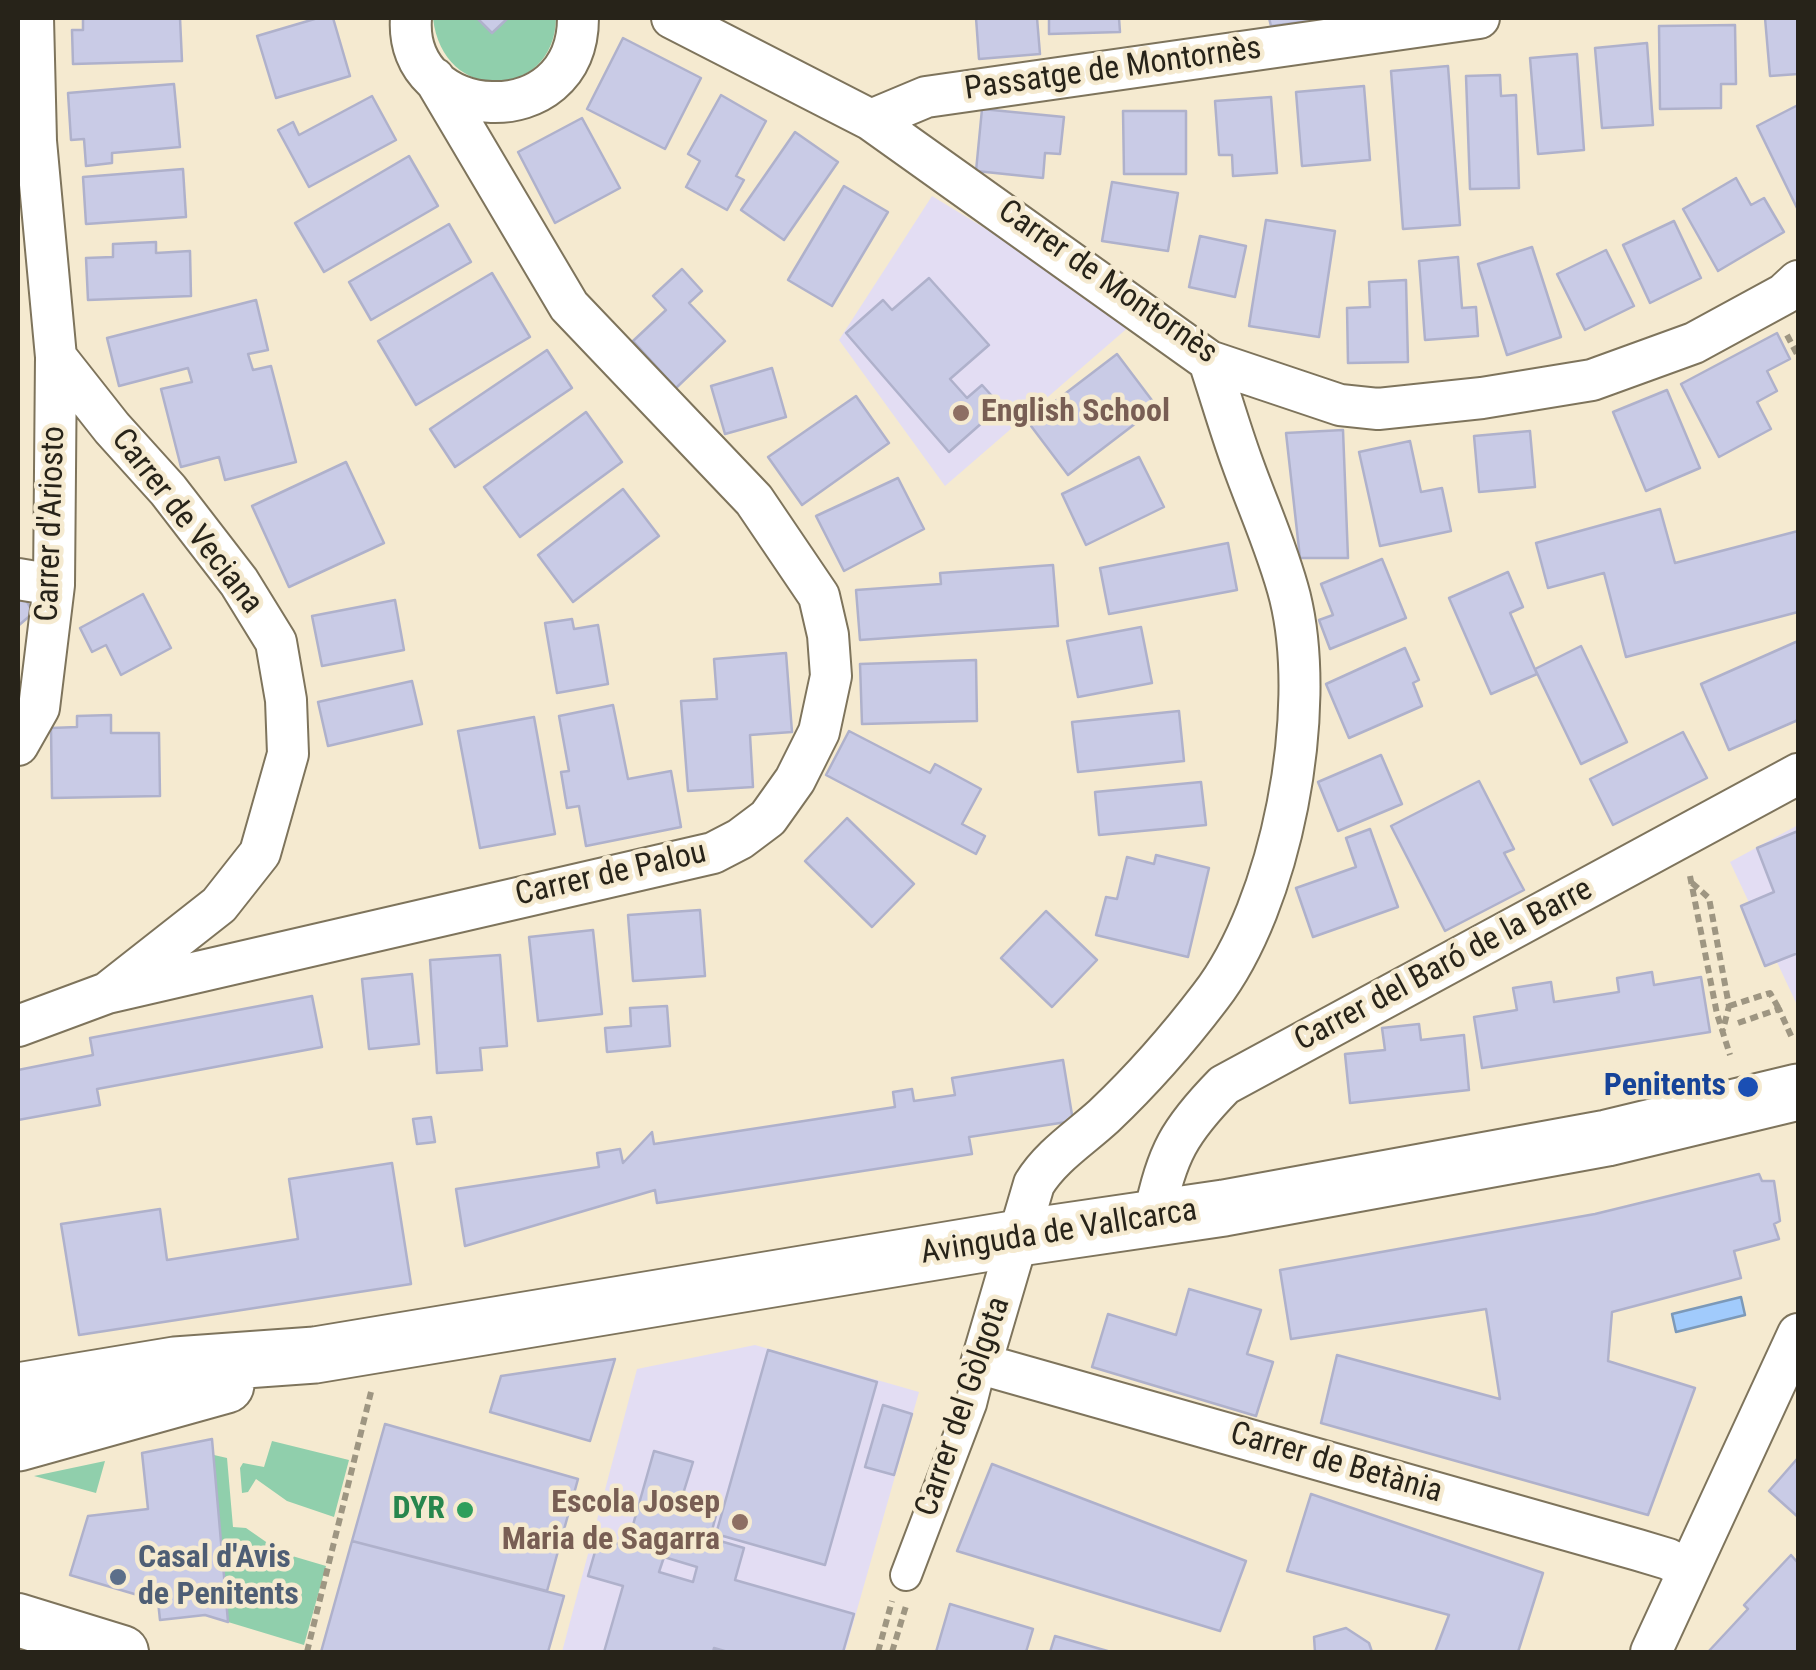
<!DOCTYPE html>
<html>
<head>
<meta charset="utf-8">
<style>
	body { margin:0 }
	#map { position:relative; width:1816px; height:1670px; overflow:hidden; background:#f5ead0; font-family:"Roboto Condensed",sans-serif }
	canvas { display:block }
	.frame { position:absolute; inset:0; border:20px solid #272319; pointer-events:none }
</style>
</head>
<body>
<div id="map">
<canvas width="1816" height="1670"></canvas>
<div class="frame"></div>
</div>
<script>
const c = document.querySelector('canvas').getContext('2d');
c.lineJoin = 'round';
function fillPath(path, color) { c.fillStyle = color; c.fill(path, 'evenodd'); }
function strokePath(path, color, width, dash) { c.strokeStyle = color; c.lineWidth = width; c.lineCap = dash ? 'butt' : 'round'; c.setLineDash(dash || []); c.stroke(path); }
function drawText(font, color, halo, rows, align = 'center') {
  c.font = font + ' "Roboto Condensed",sans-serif'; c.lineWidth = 9; c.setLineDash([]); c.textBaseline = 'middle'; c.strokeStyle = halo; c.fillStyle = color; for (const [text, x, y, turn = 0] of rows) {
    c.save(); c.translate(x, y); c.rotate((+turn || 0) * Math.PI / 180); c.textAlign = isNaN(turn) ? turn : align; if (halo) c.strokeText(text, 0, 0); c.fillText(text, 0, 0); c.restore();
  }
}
const education = new Path2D(`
	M932 196 1083 288 1131 325 945 486 839 340Z
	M1798 825V1007L1730 862Z
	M755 1345 919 1392 845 1652H562L637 1369Z`);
const green = new Path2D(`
	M433 18H556C555 99 443 107 433 18Z
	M272 1441 349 1460 334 1517 287 1501 256 1479 248 1492 242 1493 240 1468 243 1463 264 1467Z
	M214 1455 227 1458 233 1527 246 1528 282 1553 326 1566 304 1645 228 1622Z
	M105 1461 96 1493 34 1476Z`);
const water = new Path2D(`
	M1741 1297 1745 1315 1676 1332 1672 1314Z`);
const building = new Path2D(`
	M83 18H180L182 61 73 64 72 30H83Z
	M318 18H333L350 76 276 98 257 36Z
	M477 18H508L492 33Z
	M976 18H1037L1040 54 979 59Z
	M1049 18H1119L1120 32 1049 34Z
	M1269 18H1333L1271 26Z
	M1765 18H1798V74L1770 76Z
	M1735 25 1736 84H1721V108L1660 109 1659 26Z
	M623 38 701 78 665 149 587 109Z
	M1647 43 1653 125 1602 128 1595 48Z
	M1577 54 1584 150 1538 154 1530 58Z
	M1448 66 1460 225 1403 229 1391 71Z
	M1500 75 1501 96 1516 95 1519 188 1470 189 1466 76Z
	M174 84 180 147 112 153V163L86 166 84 139 71 140 68 93Z
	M1364 86 1370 160 1302 166 1296 92Z
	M721 95 766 121 736 176 744 180 727 210 686 187 700 161 688 154Z
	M372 96 396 140 309 187 278 130 293 122 299 135Z
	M1271 97 1277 173 1233 176 1232 155H1219L1215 101Z
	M1798 105V210L1757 126Z
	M982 109 1064 117 1060 154 1045 153 1043 178 976 171Z
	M1123 111H1186V174H1124Z
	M582 118 620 188 555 223 518 152Z
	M795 132 838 162 784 240 741 210Z
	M409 156 438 206 324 272 295 223Z
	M183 169 186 217 86 224 83 177Z
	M1736 178 1751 205 1764 198 1784 232 1718 271 1683 209Z
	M1112 182 1178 193 1168 251 1102 241Z
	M844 186 888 212 832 306 788 280Z
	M1266 220 1335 231 1319 337 1249 326Z
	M1674 221 1701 278 1650 303 1623 245Z
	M449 224 471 262 371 320 349 282Z
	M1200 236 1246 246 1235 297 1189 287Z
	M156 242V253L190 251 191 296 88 300 86 258 113 257V244Z
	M1532 247 1561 337 1507 355 1478 264Z
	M1606 250 1634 306 1585 330 1557 274Z
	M1458 257 1462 308 1476 307 1478 336 1425 340 1419 261Z
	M682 269 702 291 689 303 725 341 676 388 633 341 666 310 653 296Z
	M492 273 530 337 416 405 378 341Z
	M929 278 989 345 950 379 967 398 982 385 1001 406 949 452 846 333 883 300 892 310Z
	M1406 280 1408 362 1348 363 1347 308 1370 307 1369 282Z
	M256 300 268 350 248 354 253 370 271 366 296 462 225 480 219 457 181 467 161 389 192 382 188 368 119 386 107 338Z
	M1777 333 1790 359 1767 371 1777 391 1757 402 1771 429 1719 457 1681 384Z
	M547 350 572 388 455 467 430 429Z
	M1117 354 1157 407 1068 475 1028 422Z
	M772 368 786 417 725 434 711 386Z
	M1667 390 1700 468 1646 491 1613 412Z
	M856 396 889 443 802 505 768 457Z
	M586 412 622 462 520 537 484 487Z
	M1343 430 1348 558H1300L1286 433Z
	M1530 431 1535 487 1479 492 1474 436Z
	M1410 441 1421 492 1442 488 1451 531 1380 546 1359 452Z
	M1139 457 1164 507 1086 545 1062 494Z
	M346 462 384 543 289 587 252 506Z
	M898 478 924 529 844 571 816 516Z
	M623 489 659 536 573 602 538 555Z
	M1660 509 1675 563 1798 531V612L1626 657 1604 573 1548 588 1536 543Z
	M1228 543 1237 590 1109 614 1100 568Z
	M1382 559 1406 618 1330 649 1319 620 1333 615 1321 584Z
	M1053 565 1058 626 860 640 856 590 941 584 940 573Z
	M1508 572 1523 607 1510 613 1537 674 1491 694 1449 598Z
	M143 594 171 648 121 675 106 645 92 652 80 628Z
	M24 596 33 613 18 626V602Z
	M395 600 404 650 322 666 312 616Z
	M572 619 574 629 598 625 608 684 557 693 545 623Z
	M1141 627 1152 683 1078 697 1067 641Z
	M1798 641V720L1729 750 1701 684Z
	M1581 646 1627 742 1581 764 1535 669Z
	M1405 648 1419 680 1413 683 1422 706 1349 738 1326 684Z
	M786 653 792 732 750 735 753 787 688 791 681 701 717 699 714 659Z
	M976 660 977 721 862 724 860 664Z
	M412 681 422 724 328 746 318 702Z
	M613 705 628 779 671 771 681 827 586 846 579 806 567 808 561 772 569 771 559 716Z
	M1179 711 1184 761 1078 772 1072 722Z
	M111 715V733H159L160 796 52 798 51 728 77 727V716Z
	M534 717 555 834 480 848 458 731Z
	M849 731 930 773 935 764 981 789 962 824 985 836 976 854 826 775Z
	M1683 732 1707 778 1613 825 1590 779Z
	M1381 755 1402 804 1338 831 1318 782Z
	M1479 781 1514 849 1504 853 1524 890 1445 931 1391 826Z
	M1201 782 1206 825 1099 835 1095 792Z
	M847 818 914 884 872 927 805 861Z
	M1370 829 1398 907 1313 937 1296 888 1356 867 1346 838Z
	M1798 831V953L1765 966 1741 906 1774 892 1757 848Z
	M1156 855 1209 868 1188 957 1096 935 1106 897 1117 899 1127 857 1154 864Z
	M700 910 705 976 633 981 628 915Z
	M1046 911 1097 960 1052 1007 1001 958Z
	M593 930 602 1014 538 1021 529 937Z
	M500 955 507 1046 480 1048 482 1070 437 1073 430 960Z
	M1652 972 1654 985 1701 977 1710 1032 1482 1068 1474 1017 1517 1010 1513 988 1551 982 1554 1002 1619 992 1617 978Z
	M412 974 419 1044 369 1049 362 979Z
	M312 996 322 1047 97 1089 100 1105 18 1120V1070L93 1055 90 1038Z
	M667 1006 670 1046 607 1052 605 1028 631 1026 630 1008Z
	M1419 1024 1421 1040 1464 1035 1469 1090 1350 1103 1345 1054 1385 1050 1382 1028Z
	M1063 1060 1073 1121 969 1137 972 1154 657 1203 655 1190 465 1246 456 1189 599 1167 597 1153 620 1149 623 1163 652 1132 654 1144 895 1107 893 1092 912 1089 914 1101 955 1095 952 1078Z
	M431 1117 435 1142 417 1144 413 1119Z
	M392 1163 411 1284 79 1335 61 1224 160 1209 167 1260 298 1239 289 1179Z
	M1759 1174 1762 1181H1774L1780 1221 1774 1224 1779 1239 1734 1251 1741 1278 1612 1312 1608 1361 1695 1388 1648 1515 1321 1423 1337 1355 1500 1399 1486 1309 1291 1339 1280 1270 1595 1214Z
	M1189 1289 1261 1310 1247 1354 1273 1362 1256 1416 1092 1367 1108 1314 1176 1335Z
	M768 1350 877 1382 825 1565 716 1534Z
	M615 1359 590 1441 490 1412 501 1376Z
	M883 1405 912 1414 894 1475 865 1467Z
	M385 1424 578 1479 547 1591 352 1541Z
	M212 1439 228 1622 205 1615 160 1620 158 1601 70 1575 88 1516 148 1509 142 1453Z
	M654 1451 693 1462 683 1494 719 1504 710 1538 744 1548 735 1580 854 1614 843 1652H728L714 1648 713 1652H604L623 1586 588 1576 599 1538 627 1546ZM664 1557 697 1567 693 1582 659 1572Z
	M1797 1459 1798 1460V1517L1769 1491Z
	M992 1464 1246 1561 1220 1631 957 1551Z
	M1311 1494 1543 1573 1518 1652H1435L1449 1615 1287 1571Z
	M352 1541 564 1596 548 1652H321Z
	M1791 1555 1798 1563V1652H1708L1748 1609 1744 1605Z
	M950 1604 1033 1629 1026 1652H936Z
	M1346 1628 1369 1643 1372 1652H1315L1314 1637Z
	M1055 1636 1111 1652H1050Z`);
const path = new Path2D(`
	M1787 335 1798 356
	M1690 876 1717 1014 1730 1055
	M1692 883 1709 898 1729 1006 1723 1030
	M1729 1006 1770 993 1779 1009
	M1738 1023 1779 1009 1792 1038
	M307 1652 371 1392
	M878 1652 892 1601
	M892 1652 906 1606`);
const pedestrian = new Path2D(`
	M906 1575 971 1404 981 1364`);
const minor = new Path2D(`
	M411 18C403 124 578 136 578 18
	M672 18 871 120 1209 361 1340 405 1378 409 1482 398 1592 380 1694 343 1784 294 1798 281
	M871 120 926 97 1479 18
	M1209 361C1220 394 1230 429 1242 462 1258 507 1278 550 1290 597 1318 711 1282 904 1210 997 1178 1039 1143 1079 1104 1116 1080 1138 1051 1156 1034 1184L981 1364 1638 1550 1668 1559 1688 1570
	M18 579 54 585
	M18 745 39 708 54 585 56 357
	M107 993 713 853 740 839 768 818 795 780 819 732 831 676 828 635 819 596 754 500 569 306 434 78
	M18 1026 107 993 219 905 260 853 288 754 286 700 276 642 239 582 168 490 112 428 56 357 36 141 33 18
	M1154 1217C1166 1154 1180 1130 1224 1085L1798 774
	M1651 1652 1798 1334`);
const tertiary = new Path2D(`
	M18 1620 122 1652`);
const secondary = new Path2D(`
	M18 1391 175 1365 315 1355 1019 1238 1224 1208 1607 1138 1798 1092
	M18 1443 226 1385`);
const markers = [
	[961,413,10,"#8d6e63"],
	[1748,1087,12,"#1a4fb4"],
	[465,1510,10,"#2e9e5b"],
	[740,1522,10,"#8d6e63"],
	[118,1577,10,"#5c6f8a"]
];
const streetNames = [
	["Passatge de Montornès",1113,70,-8],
	["Carrer de Montornès",1107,283,35],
	["Carrer de Veciana",186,522,52],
	["Carrer d'Ariosto",52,524,-88],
	["Carrer de Palou",611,875,-13],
	["Carrer del Baró de la Barre",1444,966,-28],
	["Avinguda de Vallcarca",1059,1233,-9],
	["Carrer del Gòlgota",964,1407,-71],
	["Carrer de Betània",1336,1464,16]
];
const educationNames = [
	["English School",981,413],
	["Escola Josep",720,1504,"right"],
	["Maria de Sagarra",720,1541,"right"]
];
const transitNames = [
	["Penitents",1726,1087]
];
const leisureNames = [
	["DYR",445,1510]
];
const serviceNames = [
	["Casal d'Avis",138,1559],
	["de Penitents",138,1596]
];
fillPath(education, '#e3ddf3');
fillPath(green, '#90cfac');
fillPath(water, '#a1cbfc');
strokePath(water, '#7c99b8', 2.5);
fillPath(building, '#c9cbe6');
strokePath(building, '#afb1cb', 2.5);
strokePath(pedestrian, '#7e745c', 34);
strokePath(minor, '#7e745c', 44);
strokePath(tertiary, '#7e745c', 56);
strokePath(secondary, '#7e745c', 59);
strokePath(path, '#9e9682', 6, [8, 5]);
strokePath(pedestrian, '#fff', 30);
strokePath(minor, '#fff', 40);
strokePath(tertiary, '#fff', 52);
strokePath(secondary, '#fff', 55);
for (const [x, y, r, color] of markers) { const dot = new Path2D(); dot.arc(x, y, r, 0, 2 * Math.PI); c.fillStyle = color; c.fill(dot); strokePath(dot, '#f5ead0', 4); }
drawText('32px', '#272319', '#f5ead0', streetNames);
drawText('bold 32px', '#785e54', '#f5ead0', educationNames, 'left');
drawText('bold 32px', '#164399', '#f5ead0', transitNames, 'right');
drawText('bold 32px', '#27864d', '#f5ead0', leisureNames, 'right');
drawText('bold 32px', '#4e5e75', '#f5ead0', serviceNames, 'left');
</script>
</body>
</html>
